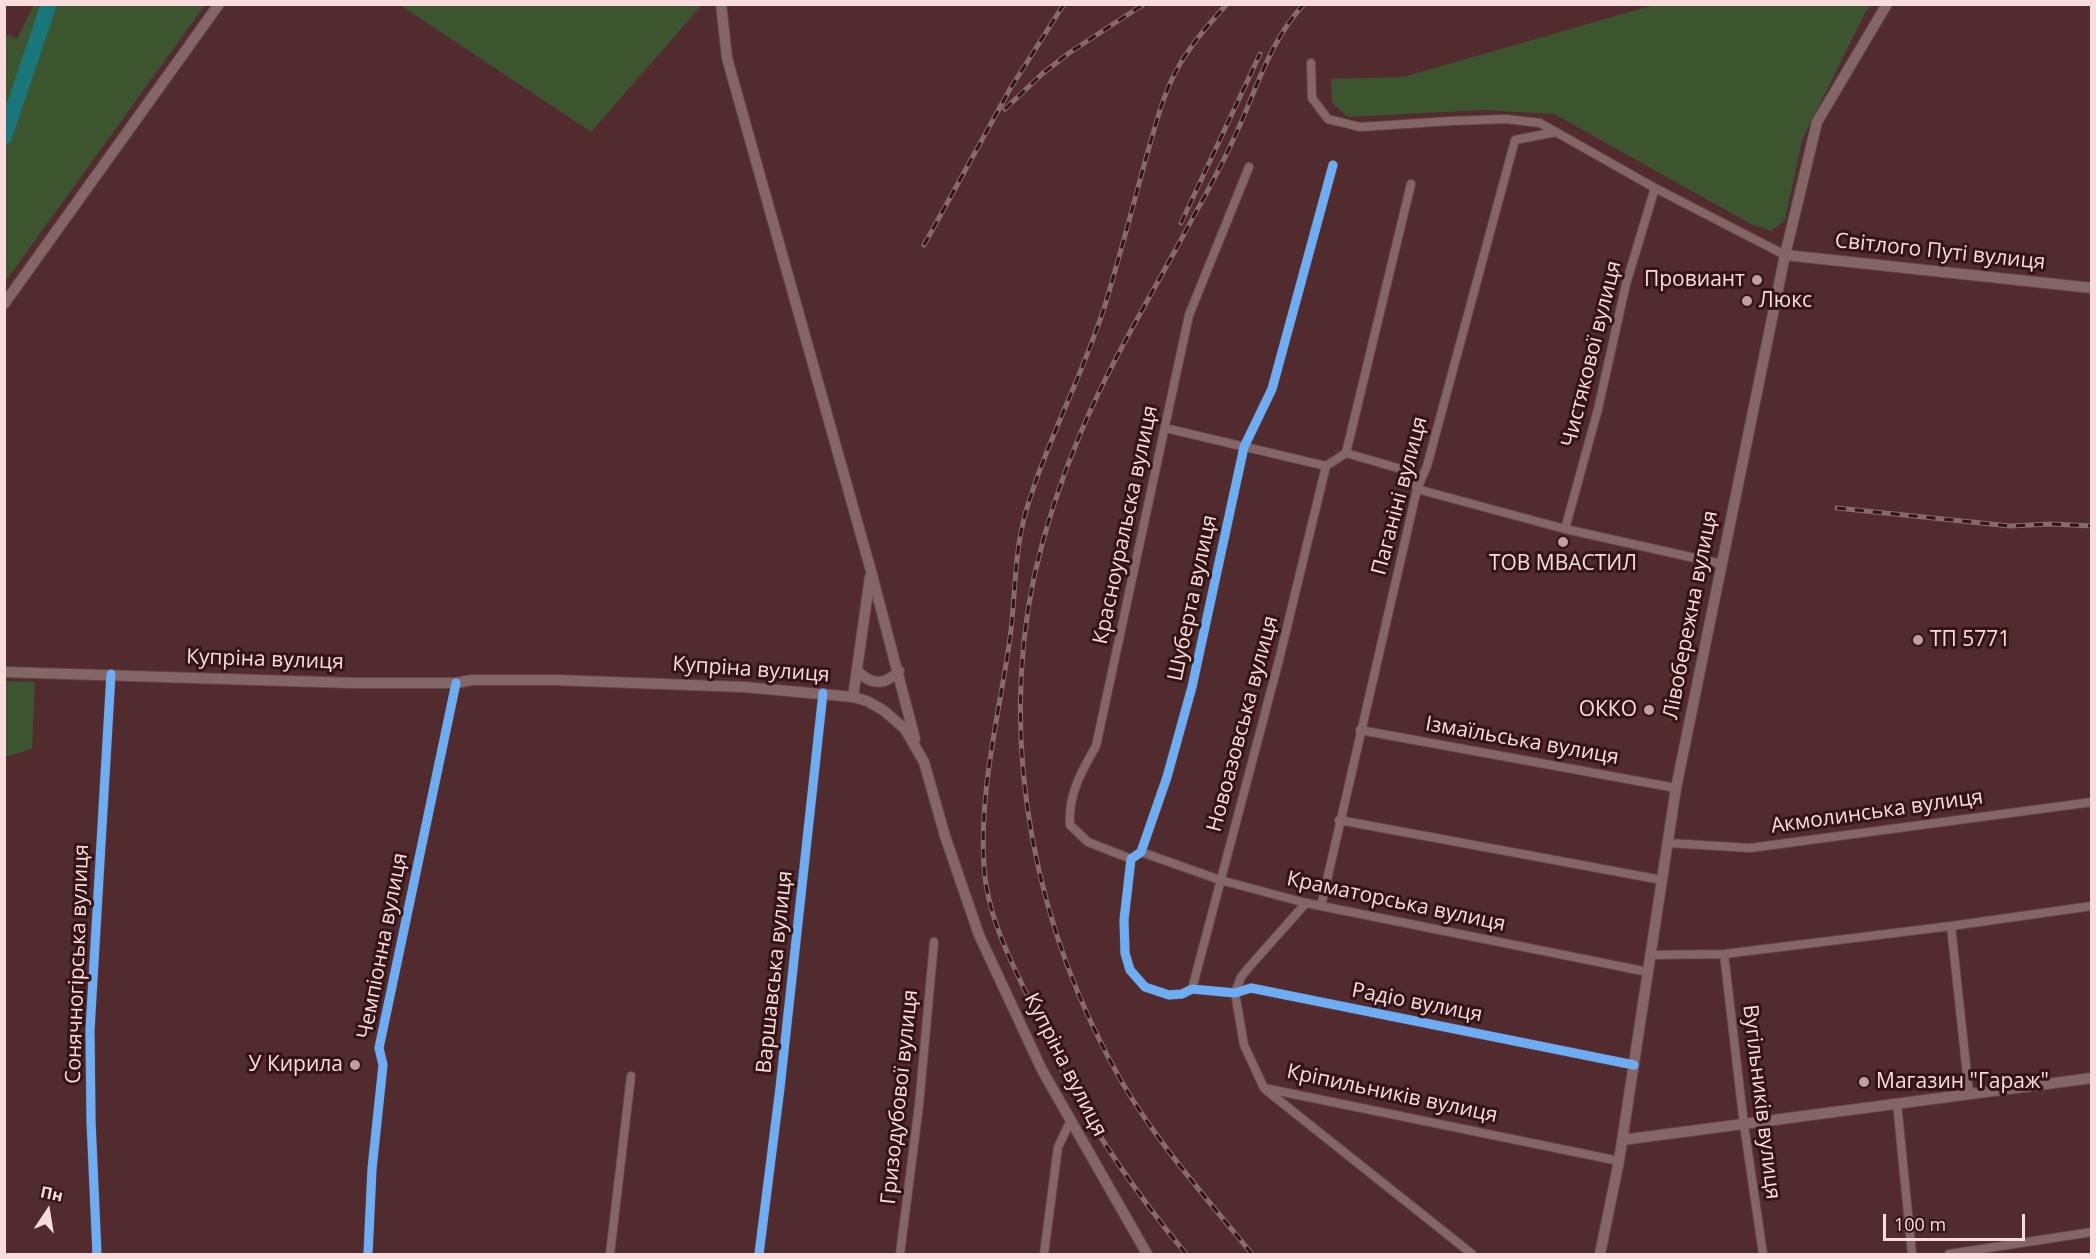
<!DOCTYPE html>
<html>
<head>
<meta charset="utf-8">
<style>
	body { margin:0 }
	#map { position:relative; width:2096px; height:1259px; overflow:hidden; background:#522b2f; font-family:"Open Sans",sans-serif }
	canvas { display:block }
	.frame { position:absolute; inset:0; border:6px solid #f9dddc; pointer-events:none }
	.north { position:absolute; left:18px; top:1181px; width:60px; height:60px; -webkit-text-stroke:4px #341415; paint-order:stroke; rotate:12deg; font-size:16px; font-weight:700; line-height:24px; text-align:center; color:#f9dddc }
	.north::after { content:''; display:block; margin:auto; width:21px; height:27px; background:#f9dddc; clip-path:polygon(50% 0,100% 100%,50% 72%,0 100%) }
	.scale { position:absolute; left:1883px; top:1214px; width:142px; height:27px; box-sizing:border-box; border:3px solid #f9dddc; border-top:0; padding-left:8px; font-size:18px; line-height:21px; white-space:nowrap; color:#f9dddc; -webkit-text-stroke:4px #341415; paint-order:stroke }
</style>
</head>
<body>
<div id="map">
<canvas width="2096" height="1259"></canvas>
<div class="frame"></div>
<div class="north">Пн</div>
<div class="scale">100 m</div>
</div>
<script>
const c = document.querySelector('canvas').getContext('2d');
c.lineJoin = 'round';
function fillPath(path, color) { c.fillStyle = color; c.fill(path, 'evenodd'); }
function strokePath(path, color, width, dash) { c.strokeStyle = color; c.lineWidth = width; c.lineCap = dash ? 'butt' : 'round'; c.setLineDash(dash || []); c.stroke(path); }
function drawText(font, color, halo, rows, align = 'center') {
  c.font = font + ' "Open Sans",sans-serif'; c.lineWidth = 6; c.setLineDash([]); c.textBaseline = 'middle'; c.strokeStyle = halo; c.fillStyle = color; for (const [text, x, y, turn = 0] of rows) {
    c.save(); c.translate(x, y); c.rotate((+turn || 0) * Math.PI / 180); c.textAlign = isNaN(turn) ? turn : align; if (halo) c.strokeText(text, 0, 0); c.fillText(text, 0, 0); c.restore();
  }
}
const green = new Path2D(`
	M34 5H205L5 282V33L17 39Z
	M400 5 702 4V5L591 132Z
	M1654 5H1872L1865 13 1802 140 1785 220 1771 231 1751 224 1554 114 1482 110 1348 117 1332 103 1331 79 1403 77Z
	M1681 670 1671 722 1664 712 1671 679 1670 673Z
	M5 681 35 682 32 749 5 757Z`);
const river = new Path2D(`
	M4 137 49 4`);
const street = new Path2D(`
	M1311 63 1312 98 1328 119 1360 127 1451 121 1506 119 1540 123 1655 188 1785 255
	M1333 165 1272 389 1244 447 1192 687 1167 777 1141 852 1131 859 1124 920 1125 953 1130 970 1145 987 1169 995 1182 994 1192 989 1235 993 1251 988 1634 1065
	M1165 428 1326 466 1346 453 1408 471 1417 489 1565 529 1722 564
	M1346 453 1411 184
	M1565 529 1598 409 1626 284 1655 188
	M1360 730 1676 788
	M1339 820 1662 880
	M1668 843 1750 848 2092 802
	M1141 852 1220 880 1306 903 1648 972
	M1131 859 1088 842 1070 825C1068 795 1081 772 1096 746L1189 315 1249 167
	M1306 903 1250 966 1241 977 1235 993 1244 1045 1264 1088 1619 1161
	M1321 906 1417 489 1427 466 1515 140 1556 132
	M1951 926 1969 1093
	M1724 954 1744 1125 1763 1254
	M1651 955 1724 954 1951 926 2092 906
	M1192 989 1279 660 1326 466
	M1266 1090 1472 1254
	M1897 1103 1912 1254
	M97 1254 91 1121 90 1030 111 674
	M368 1254 372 1169 383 1065 379 1048 456 683
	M610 1254 631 1076
	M759 1254 780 1088 823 693
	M900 1254 919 1105 934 942
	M1044 1254 1058 1147 1070 1122
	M1949 1254 2092 1232`);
const secondary = new Path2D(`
	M721 4 727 58 871 571 915 739
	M1785 255 2092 288
	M4 304 219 4
	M857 671C872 685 884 686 899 671
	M4 672 353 683H456L472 680H555L744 687 853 697 867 701 883 710 905 729 924 762 945 836 979 935 1042 1070 1147 1254
	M853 697 870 577
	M1622 1140 2092 1078
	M1600 1254 1619 1161 1676 788 1785 255 1817 122 1887 4`);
const rail = new Path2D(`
	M1005 109 1042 74 1069 53 1144 4
	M1181 223 1260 54
	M924 245 1010 89 1064 4
	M1837 508 2010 526 2051 524 2092 526
	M1186 1254C1140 1198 1098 1139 1065 1075 1052 1051 1041 1026 1030 1001 1010 959 987 915 984 867 979 793 998 719 1009 645 1016 600 1013 557 1026 511 1047 440 1084 373 1106 302 1120 255 1133 206 1146 158 1154 131 1161 101 1174 75 1187 49 1207 26 1227 4
	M1252 1254C1208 1200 1159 1145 1123 1084 1036 933 998 749 1034 577 1045 528 1061 479 1081 432 1109 365 1148 301 1183 236 1200 204 1219 172 1234 138 1256 92 1268 43 1304 4`);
const cycleway = new Path2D(`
	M1333 165 1272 389 1244 447 1192 687 1167 777 1141 852 1131 859 1124 920 1125 953 1130 970 1145 987 1169 995 1182 994 1192 989 1235 993 1251 988 1634 1065
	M97 1254 91 1121 90 1030 111 674
	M368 1254 372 1169 383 1065 379 1048 456 683
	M759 1254 780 1088 823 693`);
const markers = [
	[1757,280,6,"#bf9f9f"],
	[1747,301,6,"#bf9f9f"],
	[1563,542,6,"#bf9f9f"],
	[1918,640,6,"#bf9f9f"],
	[1649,710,6,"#bf9f9f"],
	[355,1065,6,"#bf9f9f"],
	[1864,1082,6,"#bf9f9f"]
];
const streetNames = [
	["Світлого Путі вулиця",1940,252,6],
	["Чистякової вулиця",1592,354,-76],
	["Паганіні вулиця",1400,496,-75],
	["Красноуральска вулиця",1126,525,-78],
	["Шуберта вулиця",1193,598,-78],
	["Лівобережна вулиця",1691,615,-79],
	["Купріна вулиця",265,660,2],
	["Купріна вулиця",751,670,4],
	["Новоазовська вулиця",1243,724,-75],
	["Ізмаїльська вулиця",1522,741,10],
	["Акмолинська вулиця",1877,812,-8],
	["Краматорська вулиця",1396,902,12],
	["Чемпіонна вулиця",383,946,-79],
	["Сонячногірська вулиця",78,964,-88],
	["Варшавська вулиця",775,972,-84],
	["Радіо вулиця",1417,1003,11],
	["Купріна вулиця",1065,1065,63],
	["Кріпильників вулиця",1392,1094,12],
	["Гризодубової вулиця",900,1097,-84],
	["Вугільників вулиця",1761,1102,83]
];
const poiNames = [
	["Провиант",1745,280],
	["Люкс",1759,301,"left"],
	["ТОВ МВАСТИЛ",1563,564,"center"],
	["ТП 5771",1930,640,"left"],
	["ОККО",1637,710],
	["У Кирила",343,1065],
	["Магазин \"Гараж\"",1876,1082,"left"]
];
fillPath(green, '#3c552f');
strokePath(river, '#197679', 16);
strokePath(street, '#63474a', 10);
strokePath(secondary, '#63474a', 12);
strokePath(street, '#856667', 8);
strokePath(secondary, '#856667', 10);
strokePath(rail, '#876a6b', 5);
strokePath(rail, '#341415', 3, [9]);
strokePath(cycleway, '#6dadf4', 9);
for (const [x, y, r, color] of markers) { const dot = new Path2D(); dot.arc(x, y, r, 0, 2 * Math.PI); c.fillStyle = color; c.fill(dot); strokePath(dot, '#341415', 2); }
drawText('21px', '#f9dddc', '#341415', streetNames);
drawText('21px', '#f9dddc', '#341415', poiNames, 'right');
</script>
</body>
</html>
